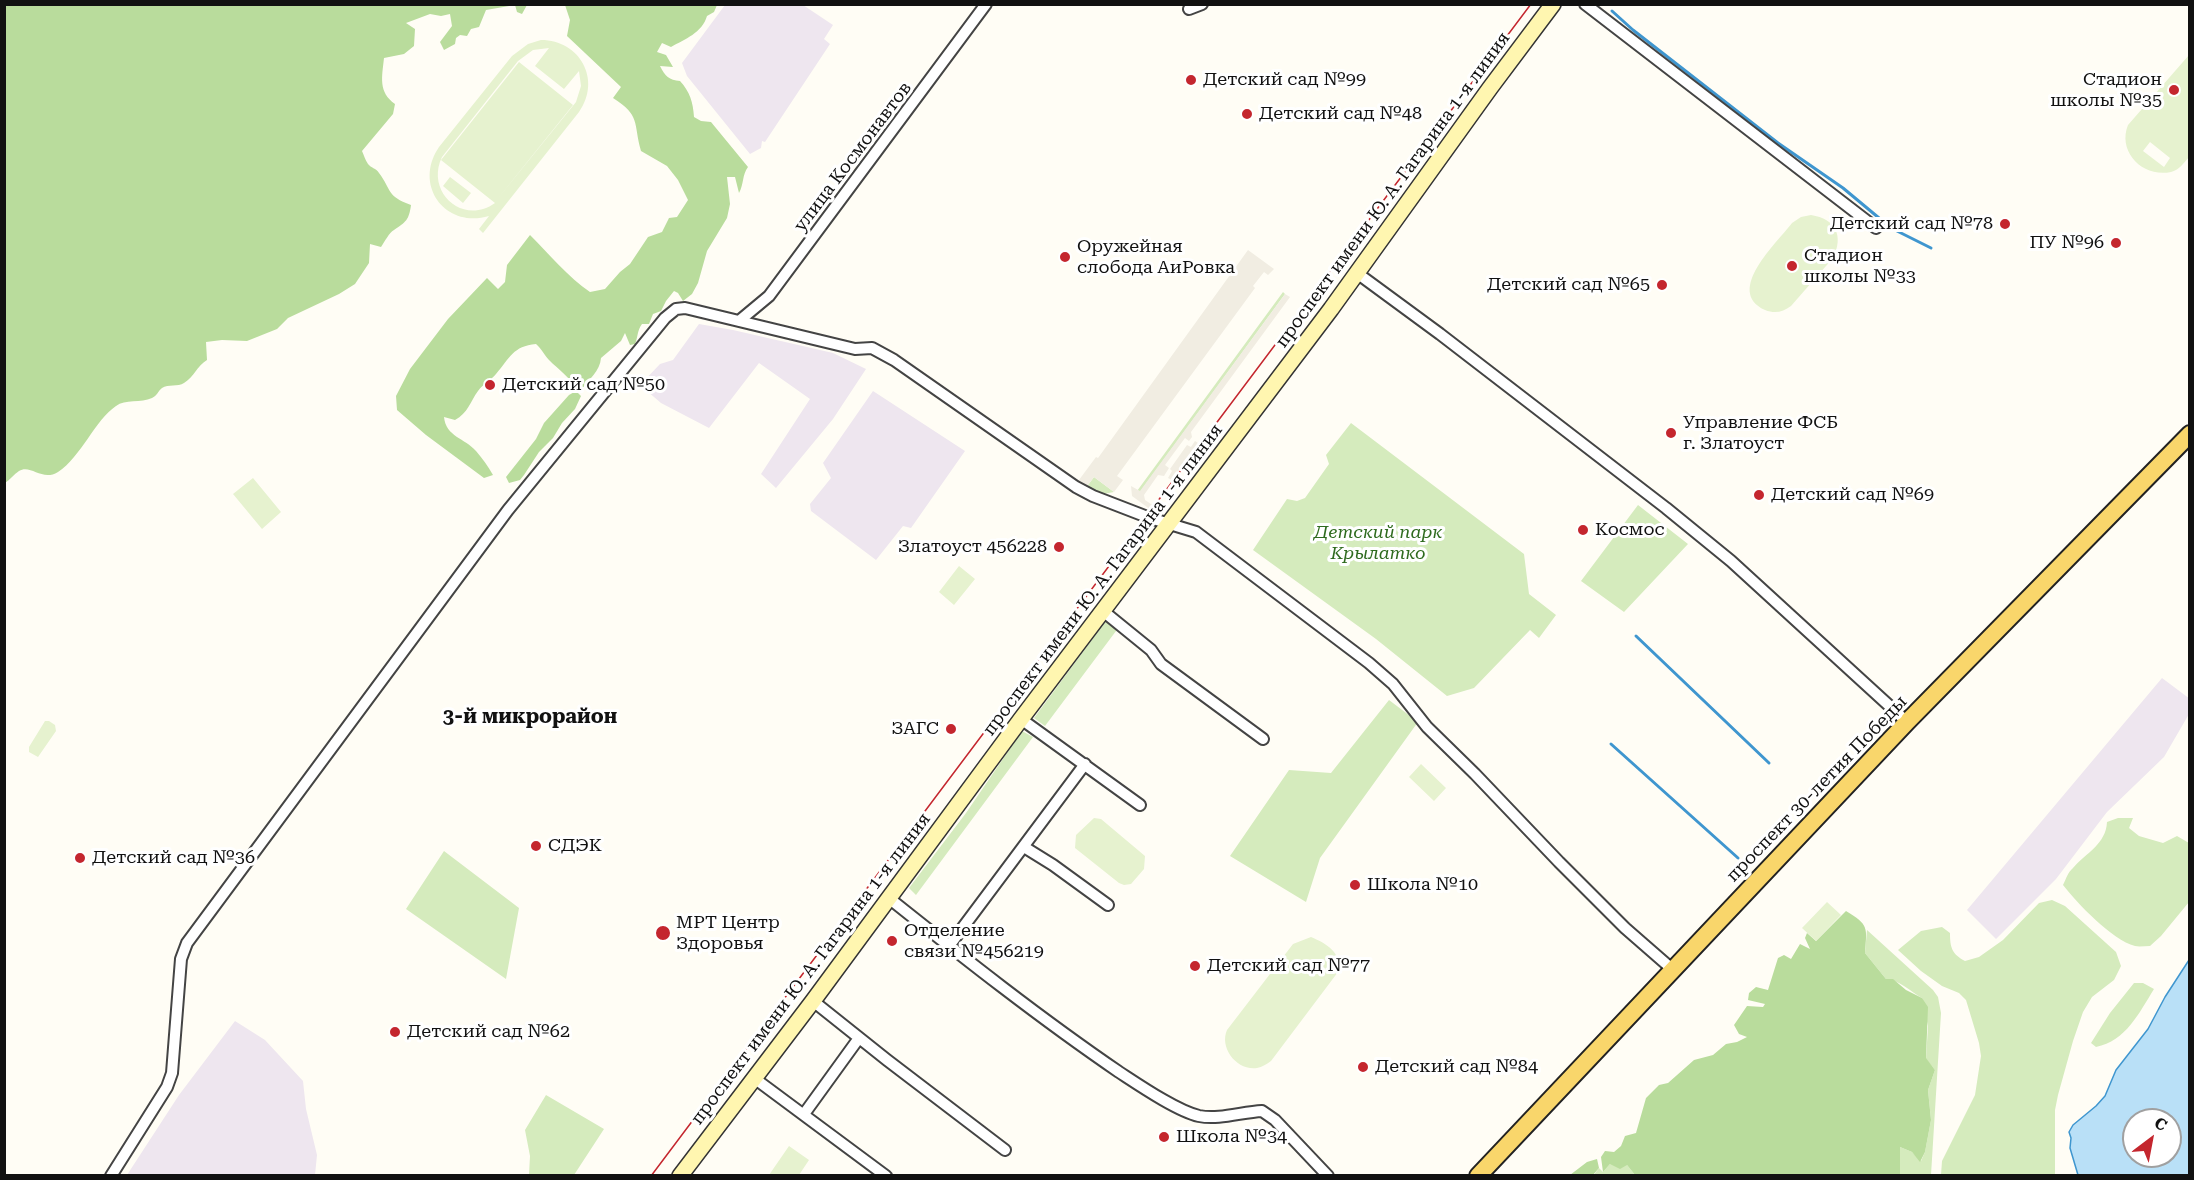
<!DOCTYPE html>
<html>
<head>
<meta charset="utf-8">
<style>
	body { margin:0 }
	#map { position:relative; width:2194px; height:1180px; overflow:hidden; background:#fffdf5; font-family:"Roboto Serif",serif }
	canvas { display:block }
	.frame { position:absolute; inset:0; border:6px solid #111; pointer-events:none }
	.north { position:absolute; left:2122px; top:1108px; width:60px; height:60px; box-sizing:border-box; background:#fff; border:2px solid #a0a0a0; border-radius:50%; rotate:32deg; font-size:16px; font-weight:700; line-height:24px; text-align:center; color:#111 }
	.north::after { content:''; display:block; margin:auto; width:21px; height:27px; background:#c4262e; clip-path:polygon(50% 0,100% 100%,50% 72%,0 100%) }
</style>
</head>
<body>
<div id="map">
<canvas width="2194" height="1180"></canvas>
<div class="frame"></div>
<div class="north">С</div>
</div>
<script>
const c = document.querySelector('canvas').getContext('2d');
c.lineJoin = 'round';
function fillPath(path, color) { c.fillStyle = color; c.fill(path, 'evenodd'); }
function strokePath(path, color, width, dash) { c.strokeStyle = color; c.lineWidth = width; c.lineCap = dash ? 'butt' : 'round'; c.setLineDash(dash || []); c.stroke(path); }
function drawText(font, color, halo, rows, align = 'center') {
  c.font = font + ' "Roboto Serif",serif'; c.lineWidth = 6; c.setLineDash([]); c.textBaseline = 'middle'; c.strokeStyle = halo; c.fillStyle = color; for (const [text, x, y, turn = 0] of rows) {
    c.save(); c.translate(x, y); c.rotate((+turn || 0) * Math.PI / 180); c.textAlign = isNaN(turn) ? turn : align; if (halo) c.strokeText(text, 0, 0); c.fillText(text, 0, 0); c.restore();
  }
}
const industrial = new Path2D(`
	M725 5H803L833 25 824 39 830 44 765 142 762 141 761 148 750 154 687 76 682 63Z
	M699 324 733 330 833 353 866 369 833 419 776 488 761 474 810 399 759 363 709 428 661 403 640 385 660 364 673 360Z
	M873 391 965 451 911 528 903 526 876 560 811 511 810 504 831 478 823 463Z
	M2162 678 2190 699 2189 714 2164 757 2107 812 2056 879 1996 939 1967 910Z
	M235 1021 265 1040 303 1081 306 1109 317 1155 315 1175H127L179 1095Z`);
const green = new Path2D(`
	M1283 292 1285 294 1140 492 1137 491Z
	M1351 423 1524 554 1529 594 1556 615 1539 638 1530 630 1474 688 1447 696 1376 639 1253 550 1287 499 1297 501 1305 498 1329 464 1326 455Z
	M1094 477 1114 492 1103 494 1085 489Z
	M1638 505 1688 544 1624 612 1581 581Z
	M1108 618 1119 627 1045 726 1034 718Z
	M1389 700 1418 722 1320 858 1306 902 1230 856 1289 770 1331 773Z
	M1022 731 1033 737 916 895 909 888 966 813Z
	M2118 818H2133L2129 828 2139 836 2163 843 2177 836 2189 843V902L2161 936 2150 946C2145 946 2139 947 2135 946 2112 940 2077 903 2063 885 2066 879 2068 872 2073 868 2086 853 2106 844 2107 822Z
	M444 851 519 908 506 979 406 909Z
	M2052 900 2065 906 2116 952 2121 966 2114 980 2092 997 2083 1012 2073 1041 2058 1095 2055 1110V1175H1941L1942 1161 1975 1095 1981 1056 1979 1043 1966 1000 1959 993 1942 986 1921 971 1898 950 1921 931 1942 927 1950 933C1950 948 1952 954 1965 961L1979 957 2003 940 2039 903Z
	M1867 930 1933 990 1938 997 1941 1013 1931 1175H1900V1147L1912 1152 1921 1161 1925 1152 1931 1120 1928 1090 1935 1070 1926 1059 1928 1026 1922 998C1911 992 1898 979 1886 979L1865 953Z
	M2134 983H2143L2154 989C2139 1013 2126 1041 2096 1047L2091 1043 2110 1013Z
	M546 1095 604 1129 574 1175H529L530 1156 525 1130Z
	M1610 1164 1627 1165 1635 1175 1593 1176 1599 1168 1603 1172Z`);
const forest = new Path2D(`
	M5 4H527V5L522 14 517 12 515 5 486 10 479 27 471 29 467 36 460 35 456 38 455 44 444 50 440 42 452 26 450 14 441 16 430 14 406 23 415 29 414 46 404 54 384 58C382 77 378 92 395 104L393 114 362 151C364 155 365 160 368 164 371 168 376 168 379 173 392 190 386 196 411 205 409 220 406 222 394 230 389 233 385 241 381 247L370 244 369 263 355 284 339 294 288 318 277 329 247 341 222 340 206 342 207 360C197 366 194 377 184 383 178 387 168 384 162 388 158 391 157 396 152 398 141 403 125 399 116 406 95 420 81 457 58 472 42 482 31 464 19 471 14 474 10 480 5 483Z
	M565 5H717L714 12 707 16C702 33 685 39 671 47L662 43 657 52 666 55 673 67 660 66C665 76 669 80 680 81 690 92 693 102 694 117L701 121 711 122 748 167C742 175 744 184 739 193L735 177H727L730 204 727 218 707 251 698 283 692 294 683 301 678 293 674 291 666 301 661 311 653 314 649 324H642C637 331 638 337 635 344L630 345 625 333 621 341 601 358C600 371 589 379 582 389L577 390C570 377 559 370 549 360 544 355 542 349 536 344 513 346 510 358 496 374 491 380 483 384 478 391 470 402 468 413 455 420L444 417C446 437 465 438 476 451 482 458 488 466 493 475L484 478 426 435 397 410 396 396 410 369 448 319 487 278 498 289 505 282 507 265 530 235C548 253 569 278 590 292L605 289 620 272 630 264 648 237 662 232 669 218 677 217 688 200 678 180 667 166 641 151C633 122 641 116 613 98L621 87 567 36 570 20Z
	M576 391 581 396 575 409 562 423 553 438 539 452 524 475 520 480 509 483 506 477 536 439 544 423 569 395Z
	M1846 911C1869 925 1867 927 1865 953L1886 979H1893L1906 990 1922 998 1928 1007 1926 1058 1935 1070 1928 1090 1931 1120 1925 1152 1920 1162 1912 1152 1900 1147V1175H1635L1627 1165 1620 1169 1610 1164 1603 1172 1601 1157 1605 1151 1614 1152 1621 1146 1625 1136 1636 1133 1646 1098 1659 1085 1668 1083 1694 1060 1713 1055 1726 1044 1737 1042 1747 1037 1739 1034 1734 1025 1747 1006 1763 1007 1765 1004 1748 1000 1749 993 1756 987 1768 990 1778 958 1784 955 1791 959 1800 944 1810 949 1805 938 1807 933 1816 941Z
	M1597 1159 1599 1168 1593 1175H1570L1587 1162Z`);
const pitch = new Path2D(`
	M541 40C580 40 602 80 579 112L483 233 479 229 489 216C445 229 413 185 439 147L512 56 528 44ZM549 48 535 66 564 89 579 71 581 86 576 102 495 202 573 105 519 62 441 160 495 203C463 226 425 192 442 157L518 61 533 50Z
	M2189 55V157C2184 163 2179 170 2171 172 2143 178 2117 152 2128 125ZM2150 142 2170 158 2164 167 2143 151Z
	M450 177 471 193 463 203 443 186Z
	M1811 215C1836 219 1844 236 1833 258L1791 306C1783 312 1775 314 1765 310 1724 291 1777 243 1792 223L1801 217Z
	M253 478 281 512 262 529 233 494Z
	M959 566 975 579 954 605 939 592Z
	M45 721H49L55 725 56 731 38 757 29 752V747Z
	M1421 764 1446 788 1434 801 1409 777Z
	M1094 818 1101 819 1145 856 1144 869 1131 884 1124 885 1119 883 1075 848 1076 835Z
	M1827 902 1841 915 1816 941 1802 928Z
	M1311 937C1327 944 1342 952 1338 972L1271 1061C1267 1064 1262 1067 1257 1068 1237 1071 1219 1048 1227 1030L1293 944Z
	M789 1146 809 1160 799 1175H769Z`);
const plaza = new Path2D(`
	M1248 250 1274 269 1268 275 1264 272 1253 286 1255 288 1117 476 1123 480 1114 492 1094 477 1085 489 1076 484 1096 457 1098 458Z
	M1285 294 1290 297 1191 432 1192 437 1189 441 1185 438 1165 465 1169 468 1164 476 1158 475 1144 495 1145 500 1154 506 1151 510 1132 496 1131 486 1140 491Z
	M1195 441 1198 443 1172 480 1168 478 1172 471 1170 469 1187 445 1191 447Z`);
const water = new Path2D(`
	M2189 960V1175H2078L2070 1148 2071 1138 2069 1132 2073 1125 2096 1106 2105 1096 2116 1070 2148 1029 2165 997ZM2134 1120H2170V1156H2134Z`);
const stream = new Path2D(`
	M1612 11 1633 30 1778 143 1843 188 1891 228 1931 248
	M1636 636 1769 763
	M1611 744 1738 858`);
const street = new Path2D(`
	M1585 4 1876 228
	M1189 9 1202 4
	M1357 273 1440 334 1666 508 1731 561 1907 722
	M739 321 769 296 986 4
	M1103 611 1151 650 1161 664 1263 739
	M1021 719 1140 805
	M1024 847 1053 865 1108 905
	M890 899C964 958 1040 1018 1119 1072 1139 1085 1177 1111 1199 1116 1219 1120 1242 1112 1262 1111L1275 1120 1328 1176
	M949 946 1085 764
	M813 1001 887 1060 1005 1150
	M754 1078 886 1176
	M804 1114 859 1038
	M111 1176 167 1087 172 1073 181 959 187 943 508 510 665 318 676 309 685 308 855 349 872 348 894 360 1076 487 1093 496 1150 518 1196 532 1369 663 1393 684 1427 727 1475 774 1559 862 1625 928 1672 969`);
const secondary = new Path2D(`
	M680 1176 813 1001 1021 719 1331 309 1490 88 1553 4`);
const primary = new Path2D(`
	M1478 1176 1907 722 2190 434`);
const tram = new Path2D(`
	M651 1176 1531 4`);
const markers = [
	[1191,80,6,"#c4262e"],
	[2174,90,6,"#c4262e"],
	[1247,114,6,"#c4262e"],
	[2005,224,6,"#c4262e"],
	[2116,243,6,"#c4262e"],
	[1065,257,6,"#c4262e"],
	[1792,266,6,"#c4262e"],
	[1662,285,6,"#c4262e"],
	[490,385,6,"#c4262e"],
	[1671,433,6,"#c4262e"],
	[1759,495,6,"#c4262e"],
	[1583,530,6,"#c4262e"],
	[1059,547,6,"#c4262e"],
	[951,729,6,"#c4262e"],
	[536,846,6,"#c4262e"],
	[80,858,6,"#c4262e"],
	[1355,885,6,"#c4262e"],
	[663,933,8,"#c4262e"],
	[892,941,6,"#c4262e"],
	[1195,966,6,"#c4262e"],
	[395,1032,6,"#c4262e"],
	[1363,1067,6,"#c4262e"],
	[1164,1137,6,"#c4262e"]
];
const poiNames = [
	["Детский сад №99",1203,80],
	["Стадион",2162,80,"right"],
	["школы №35",2162,101,"right"],
	["Детский сад №48",1259,114],
	["Детский сад №78",1993,224,"right"],
	["ПУ №96",2104,243,"right"],
	["Оружейная",1077,247],
	["слобода АиРовка",1077,268],
	["Стадион",1804,256],
	["школы №33",1804,277],
	["Детский сад №65",1650,285,"right"],
	["Детский сад №50",502,385],
	["Управление ФСБ",1683,423],
	["г. Златоуст",1683,444],
	["Детский сад №69",1771,495],
	["Космос",1595,530],
	["Златоуст 456228",1047,547,"right"],
	["ЗАГС",939,729,"right"],
	["СДЭК",548,846],
	["Детский сад №36",92,858],
	["Школа №10",1367,885],
	["МРТ Центр",676,923],
	["Здоровья",676,944],
	["Отделение",904,931],
	["связи №456219",904,952],
	["Детский сад №77",1207,966],
	["Детский сад №62",407,1032],
	["Детский сад №84",1375,1067],
	["Школа №34",1176,1137]
];
const streetNames = [
	["улица Космонавтов",853,157,-53],
	["проспект имени Ю. А. Гагарина 1-я линия",1393,190,-54],
	["проспект имени Ю. А. Гагарина 1-я линия",1103,580,-53],
	["проспект 30-летия Победы",1817,789,-46],
	["проспект имени Ю. А. Гагарина 1-я линия",811,969,-53]
];
const parkNames = [
	["Детский парк",1378,533],
	["Крылатко",1378,554]
];
const neighbourhoodNames = [
	["3-й микрорайон",530,717]
];
fillPath(industrial, '#eee6ef');
fillPath(green, '#d5ebbd');
fillPath(forest, '#b9dc9c');
fillPath(pitch, '#e6f2cf');
fillPath(plaza, '#f1ede2');
fillPath(water, '#b9e0f7');
strokePath(water, '#3f96cf', 1.5);
strokePath(stream, '#3f96cf', 3);
strokePath(street, '#444', 14);
strokePath(secondary, '#333', 18);
strokePath(primary, '#222', 20);
strokePath(street, '#fff', 10);
strokePath(secondary, '#fff6b0', 15);
strokePath(primary, '#f9d66b', 16);
strokePath(tram, '#c4262e', 1.5);
for (const [x, y, r, color] of markers) { const dot = new Path2D(); dot.arc(x, y, r, 0, 2 * Math.PI); c.fillStyle = color; c.fill(dot); strokePath(dot, '#fff', 2); }
drawText('18px', '#111', '#fff', poiNames, 'left');
drawText('18px', '#111', '#fff', streetNames);
drawText('italic 18px', '#2f6b1f', '#fff', parkNames);
drawText('bold 20px', '#111', '#fff', neighbourhoodNames);
</script>
</body>
</html>
